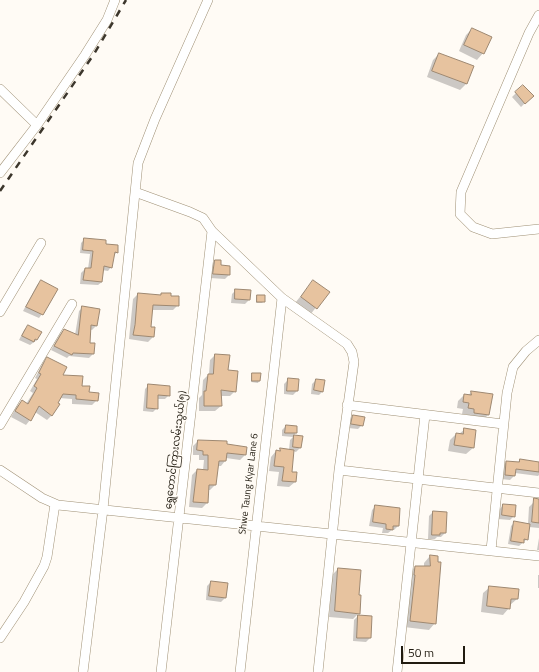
<!DOCTYPE html>
<html>
<head>
<meta charset="utf-8">
<style>
	body { margin:0 }
	#map { position:relative; width:539px; height:672px; overflow:hidden; background:#fffbf5; font-family:"Titillium Web",sans-serif }
	canvas { display:block }
	.scale { position:absolute; left:401px; top:646px; width:64px; height:18px; box-sizing:border-box; border:2px solid #211b10; border-top:0; padding-left:5px; font-size:12px; line-height:14px; white-space:nowrap; color:#211b10; -webkit-text-stroke:3px #fffbf5; paint-order:stroke }
</style>
</head>
<body>
<div id="map">
<canvas width="539" height="672"></canvas>
<div class="scale">50 m</div>
</div>
<script>
const c = document.querySelector('canvas').getContext('2d');
c.lineJoin = 'round';
function fillPath(path, color) { c.fillStyle = color; c.fill(path, 'evenodd'); }
function strokePath(path, color, width, dash) { c.strokeStyle = color; c.lineWidth = width; c.lineCap = dash ? 'butt' : 'round'; c.setLineDash(dash || []); c.stroke(path); }
function drawText(font, color, halo, rows, align = 'center') {
  c.font = font + ' "Titillium Web","Noto Sans Myanmar",sans-serif'; c.lineWidth = 3; c.setLineDash([]); c.textBaseline = 'middle'; c.strokeStyle = halo; c.fillStyle = color; for (const [text, x, y, turn = 0] of rows) {
    c.save(); c.translate(x, y); c.rotate((+turn || 0) * Math.PI / 180); c.textAlign = isNaN(turn) ? turn : align; if (halo) c.strokeText(text, 0, 0); c.fillText(text, 0, 0); c.restore();
  }
}
const shadow = new Path2D(`
	M472 29 483 53 477 60 459 51 466 35Z
	M439 54 467 83 460 90 427 77 433 60Z
	M523 86 532 96 521 107 512 97Z
	M85 239 105 244 117 252 113 256 111 267 108 271 102 270V282L98 285 80 284 81 273 85 269H88L90 254 80 253 81 243Z
	M215 261 229 275 225 279 210 278 211 265Z
	M41 281 42 314 39 318 23 311 37 285Z
	M313 281 328 292 310 315 295 303Z
	M236 290 249 300 245 304 231 303 232 294Z
	M138 294 159 296 161 294 170 297 178 305 173 310H152L150 328 153 337 148 342 129 339 133 299Z
	M258 296 264 301 262 303H256V298Z
	M83 307 96 326 92 330 89 329V344L93 354 89 358 69 356 67 358 51 350 60 334 64 330 75 335 79 311Z
	M28 326 37 340 30 345 19 340 24 330Z
	M215 355 227 371 235 391 230 396H220L221 406 215 411H199V398L202 395 203 380 209 374 210 360Z
	M48 358 61 376 81 387 97 400 92 405 72 404V399L59 398 52 415 47 420 35 412 30 420 26 425 11 417 17 406 22 402 26 404 33 393 30 391 37 379 35 378 43 363Z
	M253 374 259 381 258 383 251 382V376Z
	M288 380 297 391 293 395 284 394V384Z
	M316 380 323 391 319 395 311 394 312 384Z
	M149 385 169 395 165 399H157V408L153 412 143 411 145 389Z
	M472 392 488 415 482 421 468 419 469 415 462 414 463 409 457 408 458 401 464 395H468Z
	M353 416 362 425 358 429 348 428 349 420Z
	M286 426 296 433 293 436 301 437 300 448 296 452 293 451 291 473 295 482 289 487 277 486 279 472 269 471 271 457 276 451H279L281 449 289 450 290 440 293 437 282 436V430Z
	M465 429 475 431 473 448 466 454 448 451 450 440 456 434H459Z
	M198 441 226 444 245 455 240 460 226 458 225 461 221 466H217L215 485 210 490H208L207 503 202 508 189 507 192 475 197 470H203L204 460H199V455H193V446Z
	M520 460 539 463V475L538 476 515 473 514 476 510 480 501 479 503 466 506 462 517 463Z
	M534 502 539 503V528L529 527 527 539 519 546 508 544 511 526 515 522 528 524 529 507Z
	M503 505 514 516 510 520 498 519 500 509Z
	M376 506 398 526 394 530H392L388 533H382L383 528 369 526 372 510Z
	M433 512 446 513 445 533 441 537H437L435 539H428L429 516Z
	M539 538V550H537Z
	M430 556 435 623 429 630 404 627 409 573 415 567H424V563Z
	M338 569 357 596 359 613 353 619 329 617 332 575Z
	M538 575H539V588H538Z
	M211 582 225 598 221 602 206 600 207 586Z
	M490 587 518 590 517 599 510 605 509 608 503 615 481 612 483 593Z
	M358 616 370 638 366 642 353 641 354 620Z`);
const building = new Path2D(`
	M472 28 492 37 484 54 464 45Z
	M439 53 474 66 467 84 432 71Z
	M523 85 534 96 525 104 515 92Z
	M84 238 106 240V244L118 245V253L115 252 112 268 104 266 102 282 83 280 85 268H91L93 251 83 250Z
	M215 260H221V265L230 266V275L213 274Z
	M41 280 58 289 43 315 26 307Z
	M313 280 330 292 317 309 301 297Z
	M235 289 251 290 250 300 235 299Z
	M138 293 161 295V293H171V296H179V306L153 305 151 327H155L154 337 133 335 135 325Z
	M257 295H265V302H257Z
	M82 306 100 309 97 326 91 325 90 343H95L94 354 73 353 72 355 54 346 64 329 78 335Z
	M28 325 42 332 37 340 35 339 34 342 22 336Z
	M215 354 230 355 228 370 238 371 236 392 221 390 222 406H204V391H206L208 374H213Z
	M47 357 67 367 63 375 83 376 82 386H90L89 392 99 393 98 401 76 399V395L63 394 58 403 60 404 52 416 39 406 31 421 15 411 22 400 28 404 37 388 34 386 41 374 39 373Z
	M252 373H261L260 381H252Z
	M288 378 299 379 298 391H287Z
	M316 379 325 380 323 392 314 390Z
	M148 384 170 386V396L158 395V409L147 408Z
	M471 391 493 394 489 415 474 413V409L468 408 469 403 463 402 464 394 471 395Z
	M353 415 365 417 363 426 351 424Z
	M286 425 297 426V433H285Z
	M464 428 476 430 474 448 454 445 456 433 463 434Z
	M294 435 303 436 301 448 293 447Z
	M198 440 227 441V444L247 447 246 455 227 453 226 461H219L216 485H209L208 503 193 502 197 469 208 470V455H203V451L197 450Z
	M280 448 294 450 292 472H297L296 482 282 481 284 467 274 466 276 450 280 451Z
	M520 459 539 462V472L516 469 515 476 505 475 506 461 519 462Z
	M534 498 539 499V523L532 522Z
	M503 504 516 505 515 517 502 515Z
	M375 505 400 508 399 526H393V530L386 529V524L373 522Z
	M433 511 447 512 446 533H440V535H432Z
	M514 521 530 524 528 540 524 539V543L511 541Z
	M430 555 438 556V562H441L436 624 410 621 415 575H414L415 566H430Z
	M338 568 361 570 359 595H361L360 614 335 611Z
	M211 581 228 583 226 598 209 596Z
	M489 586 519 589 518 599H511L510 609 487 606Z
	M358 615 372 616 371 638H357Z`);
const street = new Path2D(`
	M539 15 529 33 461 192 460 214 473 227 492 234 539 229
	M0 89 37 125
	M0 173 37 125 85 55 107 20 115 0
	M135 192 190 212 203 218 212 231 282 298 347 344 352 352 354 362 339 470 318 672
	M0 312 41 243
	M347 405 503 424
	M0 425 72 304
	M0 470 42 498 58 505 539 556
	M339 470 539 493
	M491 550 507 393 513 367 526 351 539 340
	M0 638 24 602 44 566 47 557 55 504
	M83 672 103 509 138 163 155 119 208 0
	M161 672 212 231
	M240 672 282 298
	M397 672 425 415`);
const rail = new Path2D(`
	M0 191 94 54 126 0`);
const streetNames = [
	["ရွှေတောင်ကြားလမ်းသွယ်(၅)",176,450,-83],
	["Shwe Taung Kyar Lane 6",249,484,-83]
];
fillPath(shadow, '#0003');
fillPath(building, '#e7c39f');
strokePath(building, '#9e8871', 1);
strokePath(street, '#9f9075', 10);
strokePath(street, '#fff', 9);
strokePath(rail, '#3c362c', 2.5, [7, 7]);
drawText('10px', '#211b10', '#fffbf5', streetNames);
</script>
</body>
</html>
